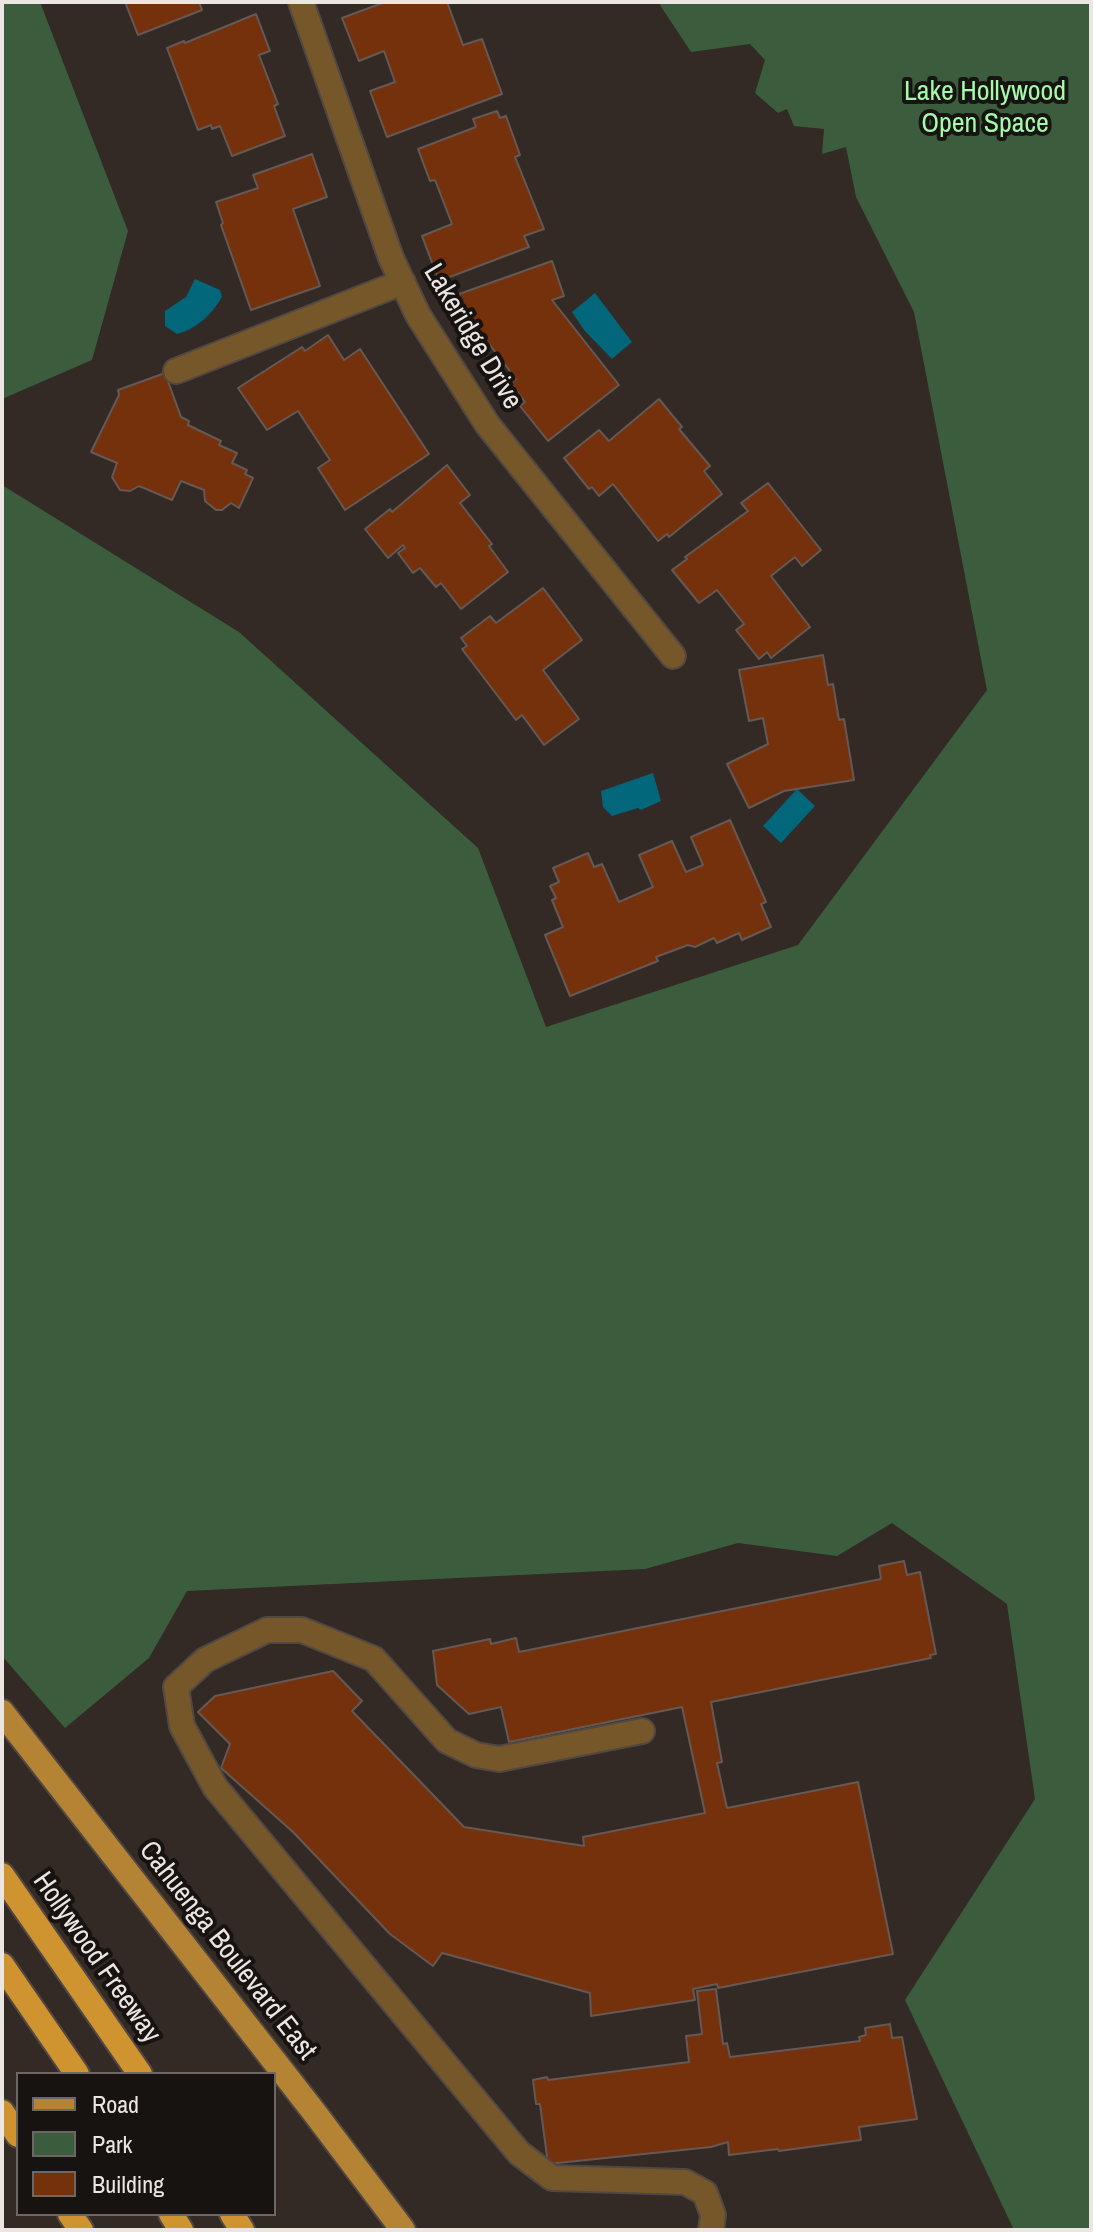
<!DOCTYPE html>
<html>
<head>
<meta charset="utf-8">
<style>
	body { margin:0 }
	#map { position:relative; width:1093px; height:2232px; overflow:hidden; background:#332925; font-family:"Archivo Narrow",sans-serif }
	canvas { display:block }
	.frame { position:absolute; inset:0; border:4px solid #ece6e3; pointer-events:none }
	.legend { position:absolute; left:16px; top:2072px; width:260px; height:144px; box-sizing:border-box; background:#171311; border:2px solid #6c6765; margin:0; padding:10px 14px; list-style:none; font-size:24px; color:#ece6e3 }
	.legend li { display:flex; align-items:center; gap:16px; height:40px }
	.legend b { width:40px; border:2px solid #6c6765 }
</style>
</head>
<body>
<div id="map">
<canvas width="1093" height="2232"></canvas>
<div class="frame"></div>
<ul class="legend">
<li><b style="height:10px;background:#b48334"></b>Road</li>
<li><b style="height:22px;background:#3b5d3d"></b>Park</li>
<li><b style="height:22px;background:#74310c"></b>Building</li>
</ul>
</div>
<script>
const c = document.querySelector('canvas').getContext('2d');
c.lineJoin = 'round';
function fillPath(path, color) { c.fillStyle = color; c.fill(path, 'evenodd'); }
function strokePath(path, color, width, dash) { c.strokeStyle = color; c.lineWidth = width; c.lineCap = dash ? 'butt' : 'round'; c.setLineDash(dash || []); c.stroke(path); }
function drawText(font, color, halo, rows, align = 'center') {
  c.font = font + ' "Archivo Narrow",sans-serif'; c.lineWidth = 8; c.setLineDash([]); c.textBaseline = 'middle'; c.strokeStyle = halo; c.fillStyle = color; for (const [text, x, y, turn = 0] of rows) {
    c.save(); c.translate(x, y); c.rotate((+turn || 0) * Math.PI / 180); c.textAlign = isNaN(turn) ? turn : align; if (halo) c.strokeText(text, 0, 0); c.fillText(text, 0, 0); c.restore();
  }
}
const green = new Path2D(`
	M2 2H40L128 231 92 360 2 399Z
	M661 2H1091V2230H1014L905 2000 1035 1799 1007 1604 892 1523 837 1556 738 1543 645 1569 187 1591 149 1658 65 1728 2 1656V485L239 632 478 848 546 1027 798 945 987 690 914 312 856 197 846 147 822 154 824 129 794 126 787 109 778 113 755 93 765 60 750 44 691 52 660 5Z`);
const water = new Path2D(`
	M195 279 220 290 222 297C212 314 197 329 177 334L165 326V311L186 297Z
	M595 293 632 342 612 359 584 330 572 312Z
	M653 773 661 801 641 810 638 808 612 816 603 807 601 791Z
	M797 789 815 806 781 843 763 826Z`);
const building = new Path2D(`
	M125 2H199L202 10 138 35Z
	M385 2H447L463 45 482 39 502 94 387 137 370 91 395 82 384 51 359 61 342 18Z
	M256 14 270 51 259 55 278 104 274 106 285 136 232 156 220 126 212 129 211 125 198 130 167 48 184 41 185 43Z
	M497 111 500 118 506 116 520 155 515 157 544 229 524 236 529 247 439 281 422 236 452 224 435 180 430 181 418 149 476 127 473 119Z
	M312 154 327 197 293 209 320 286 251 310 221 225 223 223 216 202 258 188 253 175Z
	M552 261 564 296 552 300 619 385 548 441 520 406 525 402 511 383 516 379 466 314 459 294Z
	M328 335 344 360 360 349 429 454 345 510 318 468 330 460 298 411 267 430 238 388 302 347 305 351Z
	M165 373 181 417 189 421 188 425 221 441 219 445 237 453 232 463 247 470 245 474 253 478 239 508 231 503 222 510H216L205 501 204 490 181 481 172 500 139 486 130 491 120 490 112 477 117 463 91 452 119 395 118 390Z
	M659 399 682 427 679 429 710 466 704 471 722 494 669 537 667 534 658 541 613 484 599 496 592 487 589 489 564 458 599 430 609 441Z
	M447 465 470 495 460 503 492 544 489 546 508 572 461 609 441 583 436 587 420 568 413 573 398 553 405 548 403 545 388 558 365 529 390 509 392 512Z
	M768 483 821 550 802 566 795 557 771 576 810 627 771 658 767 652 759 659 736 630 744 624 717 590 699 603 672 570 687 559 685 557 748 511 741 503Z
	M543 588 582 640 543 670 579 719 544 745 522 715 516 720 462 649 467 646 461 638 490 616 496 623Z
	M823 655 828 685 833 684 839 720 844 719 854 780 784 791 749 808 727 764 768 744 763 718 749 721 739 670Z
	M730 820 766 902 761 904 771 927 742 940 739 933 717 943 714 938 695 947 688 945 656 957 658 961 570 996 545 935 563 927 552 900 556 898 550 886 559 882 553 868 588 853 594 867 602 864 619 902 653 887 639 855 672 841 686 872 703 865 691 837Z
	M904 1561 907 1575 920 1572 936 1654 930 1655 931 1658 711 1702 722 1762 717 1763 727 1808 858 1782 893 1954 718 1988 717 1984 693 1989 695 2000 591 2016 590 1993 442 1953 433 1966 390 1934 293 1832 221 1768 230 1744 198 1712 215 1696 333 1671 362 1701 352 1711 464 1827 584 1846 583 1837 705 1813 682 1707 509 1742 501 1707 469 1714 437 1685 433 1651 490 1639 491 1644 516 1638 519 1652 881 1579 879 1566Z
	M716 1989 723 2044 727 2043 730 2057 860 2041 859 2037 866 2035 865 2028 890 2024 892 2038 902 2037 917 2119 859 2127 861 2140 779 2151 778 2149 729 2155 728 2142 711 2147 548 2164 540 2104H536L533 2080 547 2077 548 2080 689 2062 686 2036 702 2034 697 1991Z`);
const minor = new Path2D(`
	M301 2 391 258 418 315 487 424 673 656
	M176 371 403 282
	M642 1731 499 1759 476 1755 447 1741 374 1659 302 1630H267L205 1660 176 1687 182 1726 215 1787 519 2153 552 2178 685 2182 705 2193 713 2215 711 2230`);
const major = new Path2D(`
	M2 1712 314 2112 403 2230`);
const highway = new Path2D(`
	M2 1875 140 2074
	M2 1965 77 2074
	M2 2112 18 2135
	M70 2214 81 2230
	M171 2214 181 2230
	M232 2214 242 2230`);
const parkNames = [
	["Lake Hollywood",985,92],
	["Open Space",985,124]
];
const streetNames = [
	["Lakeridge Drive",472,337,59],
	["Cahuenga Boulevard East",227,1951,52],
	["Hollywood Freeway",96,1958,55]
];
fillPath(green, '#3b5d3d');
fillPath(water, '#03677b');
fillPath(building, '#74310c');
strokePath(building, '#645954', 2);
strokePath(minor, '#514743', 28);
strokePath(major, '#514743', 28);
strokePath(highway, '#514743', 28);
strokePath(minor, '#755729', 24);
strokePath(major, '#b48334', 24);
strokePath(highway, '#cf942f', 24);
drawText('28px', '#a4f9aa', '#171311', parkNames);
drawText('28px', '#ece6e3', '#171311', streetNames);
</script>
</body>
</html>
